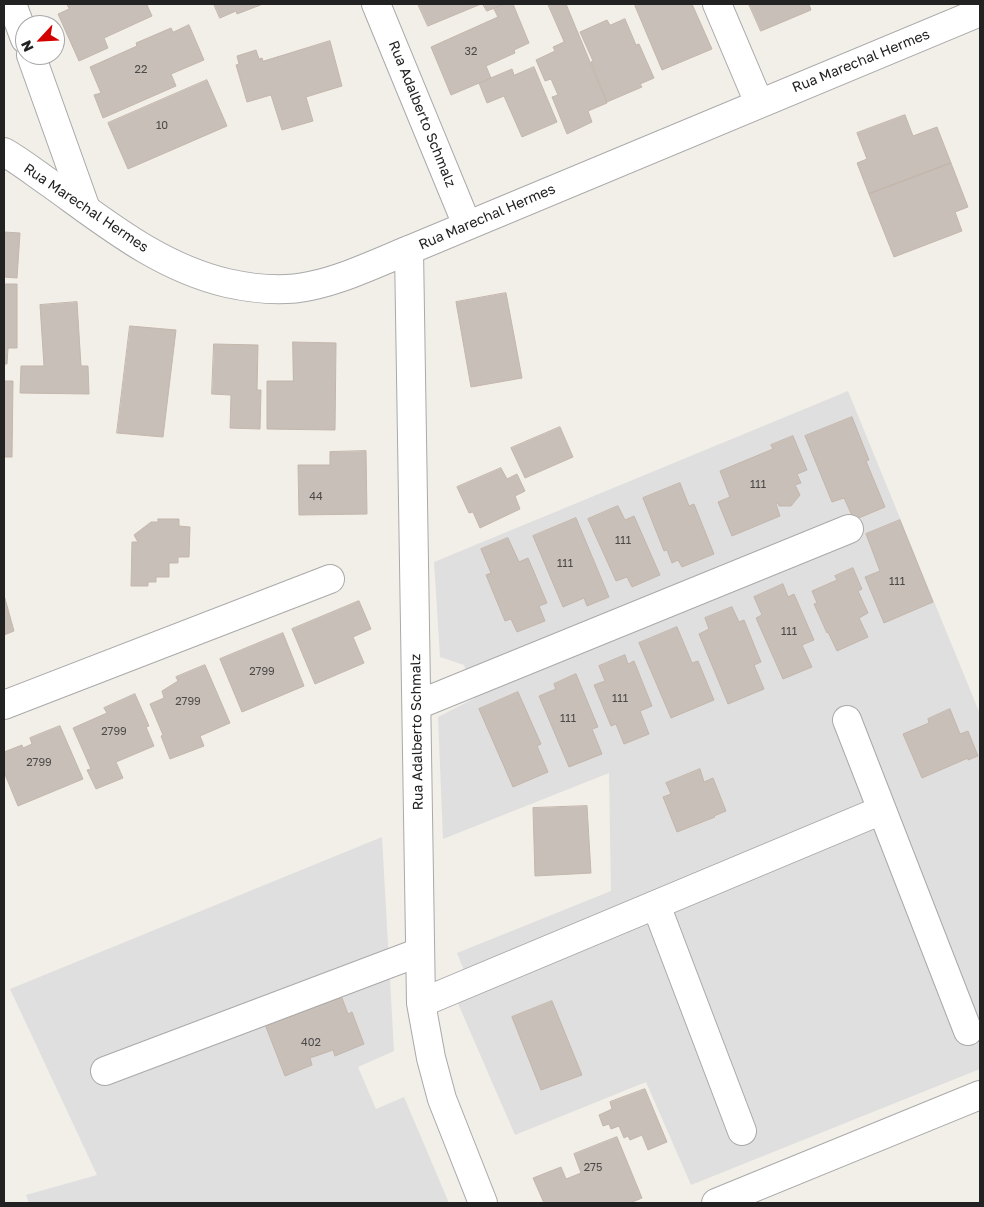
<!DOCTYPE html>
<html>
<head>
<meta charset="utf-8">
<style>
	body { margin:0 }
	#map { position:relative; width:984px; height:1207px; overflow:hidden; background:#f2efe9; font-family:"Golos Text",sans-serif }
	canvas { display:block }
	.frame { position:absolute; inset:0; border:5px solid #222; pointer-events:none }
	.north { position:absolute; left:15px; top:15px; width:50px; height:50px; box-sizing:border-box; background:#fff; border:1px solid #a7a7a7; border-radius:50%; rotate:245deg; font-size:14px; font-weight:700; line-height:20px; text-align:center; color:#222 }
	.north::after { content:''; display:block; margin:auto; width:18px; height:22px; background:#d40000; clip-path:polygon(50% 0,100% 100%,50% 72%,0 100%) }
</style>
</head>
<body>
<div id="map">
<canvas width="984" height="1207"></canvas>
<div class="frame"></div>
<div class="north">N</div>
</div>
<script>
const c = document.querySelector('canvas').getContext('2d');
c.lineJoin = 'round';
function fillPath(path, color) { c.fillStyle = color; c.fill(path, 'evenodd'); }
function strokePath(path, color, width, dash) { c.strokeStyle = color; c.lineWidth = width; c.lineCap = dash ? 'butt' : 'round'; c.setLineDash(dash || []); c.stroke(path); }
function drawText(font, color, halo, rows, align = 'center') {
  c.font = font + ' "Golos Text",sans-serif'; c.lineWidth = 4.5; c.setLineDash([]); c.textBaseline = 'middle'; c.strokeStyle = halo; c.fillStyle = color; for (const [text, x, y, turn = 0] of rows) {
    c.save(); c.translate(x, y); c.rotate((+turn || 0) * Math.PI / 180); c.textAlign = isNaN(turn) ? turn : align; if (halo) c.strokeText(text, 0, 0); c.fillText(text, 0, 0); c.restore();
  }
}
const residential = new Path2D(`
	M848 391 980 714V1069L691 1185 646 1082 515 1135 456 999 469 983 457 953 611 891 609 773 443 839 438 717 475 698 464 665 440 657 434 562Z
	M382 837 394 1051 358 1067 376 1109 404 1097 449 1203H29L26 1195 97 1175 10 989Z`);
const building = new Path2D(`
	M67 4H150L147 5 152 16 104 38 108 48 79 61 58 14 69 9Z
	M214 4H263L237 14 236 11 220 18Z
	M418 4H481L428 26Z
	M483 4H505L487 11Z
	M505 4H513L529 43 514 50 515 53 486 66 491 78 451 95 431 47 498 17 494 9Z
	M548 4H566L607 103 588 111 592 122 567 134 552 97 558 95 551 79 545 81 536 60 555 51 553 47 564 42Z
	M639 4H692L712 49 662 70 635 6Z
	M749 4H809L811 10 761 31Z
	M625 19 636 45 639 44 654 78 640 84 642 87 607 102 591 62 593 61 580 32 607 20 610 25Z
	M189 25 204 60 171 74 176 86 103 118 94 95 101 93 90 67 137 46 136 43 171 28 173 32Z
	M330 41 342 86 306 97 313 121 282 130 271 95 247 102 236 65 239 64 237 56 256 50 259 59 262 58 263 61Z
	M534 67 557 122 522 137 504 96 487 103 479 83 512 69 514 75Z
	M207 80 227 126 128 169 108 123Z
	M905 115 913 136 937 127 951 163 869 194 857 163 867 159 857 133Z
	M951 163 968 207 955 212 962 231 894 257 869 194Z
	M4 232 20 233 17 278 4 277Z
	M4 284H17V348H8L7 364H4Z
	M506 293 522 378 471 387 456 302Z
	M77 302 81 366H88L89 394 20 393 21 366H44L40 305Z
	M130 326 176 330 163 437 117 433Z
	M293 342 336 343 335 430 267 429V381H293Z
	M214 344 258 345 257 390H261L260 429 230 428 231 395 212 394Z
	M4 381H13L12 457H4Z
	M852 417 869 460 866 461 885 507 854 520 844 498 832 502 805 436Z
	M560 427 573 457 525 478 511 448Z
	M793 436 807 470 797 474 801 483 795 485 800 495 791 506H779L778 503 776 504 780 516 732 536 718 502 730 497 720 471 773 449 771 445Z
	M366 451 367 514 299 515 298 465H330V452Z
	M501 468 507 479 517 474 525 491 515 496 520 509 480 528 473 512 469 513 457 487Z
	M680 483 689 506 694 504 714 554 682 567 678 560 672 563 667 550 664 551 643 498Z
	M618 506 625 520 634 516 660 575 632 587 627 577 616 581 588 519Z
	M576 518 609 597 587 606 584 598 563 607 533 536Z
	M158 519H179V526L190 527 189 557H178V563H169V577H156V582H148V586H131L132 542H138L134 535 151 522H158Z
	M900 520 933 602 884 623 865 577 880 571 866 534Z
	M508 538 519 562 528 558 547 603 539 606 545 621 517 632 511 619 505 621 486 575 491 573 481 549Z
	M853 568 862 589 858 591 868 613 859 618 868 637 837 651 828 632 827 633 814 604 817 603 812 591 837 580 835 576Z
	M783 584 788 597 794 594 814 640 802 645 812 667 783 679 756 618 762 615 754 597Z
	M4 595 14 631 4 635Z
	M359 601 371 629 353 637 364 663 315 684 292 629Z
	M732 607 739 622 744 620 761 662 754 665 764 689 728 704 699 634 709 629 705 618Z
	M677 627 692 663 698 661 714 700 671 718 639 643Z
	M283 633 304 686 242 712 220 659Z
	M625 655 628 664 634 661 652 706 640 711 649 734 624 744 616 724 611 726 594 685 605 681 599 666Z
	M205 665 230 723 200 736 204 746 170 759 161 736 163 735 150 704 164 698 162 691 178 681 176 677Z
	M576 674 598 727 592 729 602 754 569 767 539 696 556 689 554 684Z
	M518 692 541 744 537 746 548 772 513 787 479 709Z
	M135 694 149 726 146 727 154 746 116 762 123 778 96 789 87 770 91 769 73 728 107 713 104 708Z
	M950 709 960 734 968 731 978 756 968 760V758L922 778 903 734 929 723 928 719Z
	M60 726 83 779 18 806 4 772V752L22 745 23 748 32 744 30 738Z
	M700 769 704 782 713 778 726 811 714 816 715 817 677 832 663 797 671 794 666 783Z
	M587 806 591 873 535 876 533 808Z
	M342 998 348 1014 352 1012 364 1044 335 1056 333 1050 310 1058 312 1065 285 1076 266 1027Z
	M552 1001 582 1075 541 1090 512 1017Z
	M645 1089 667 1142 648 1150 642 1135 630 1140 628 1136 624 1138 619 1126 611 1129 609 1124 603 1126 599 1115 612 1109 610 1102Z
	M617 1137 642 1198 630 1203H544L533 1178 561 1167 566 1179 581 1173 574 1154Z`);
const minor = new Path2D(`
	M12 4 25 39
	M376 4 467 225
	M717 4 759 103
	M31 55 86 209
	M409 250 421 1003 431 1058 442 1099 483 1203
	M4 705 330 579
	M417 705 849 529
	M847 720 968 1031
	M656 905 742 1131
	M421 1003 882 810
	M105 1071 420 952
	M716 1203 980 1095`);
const tertiary = new Path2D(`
	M4 152C20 161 35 173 51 184 107 224 159 267 227 283 254 289 283 292 310 286 344 279 377 263 409 250L980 12`);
const numberNames = [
	["32",471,52],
	["22",141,70],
	["10",162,126],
	["111",758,485],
	["44",316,497],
	["111",623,541],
	["111",565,564],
	["111",897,582],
	["111",789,632],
	["2799",262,672],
	["111",620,699],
	["2799",188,702],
	["111",568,719],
	["2799",114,732],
	["2799",39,763],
	["402",311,1043],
	["275",593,1168]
];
const streetNames = [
	["Rua Marechal Hermes",861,61,-22],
	["Rua Adalberto Schmalz",422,114,68],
	["Rua Marechal Hermes",86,208,34],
	["Rua Marechal Hermes",487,217,-23],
	["Rua Adalberto Schmalz",417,732,-91]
];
fillPath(residential, '#e0dfdf');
fillPath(building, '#c7bfb8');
strokePath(building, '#c4b6ab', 1);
strokePath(minor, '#a9a9a9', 30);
strokePath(tertiary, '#a9a9a9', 30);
strokePath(minor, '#fff', 28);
strokePath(tertiary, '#fff', 28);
drawText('11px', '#4b4948', null, numberNames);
drawText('14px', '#222', '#fff', streetNames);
</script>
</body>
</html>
